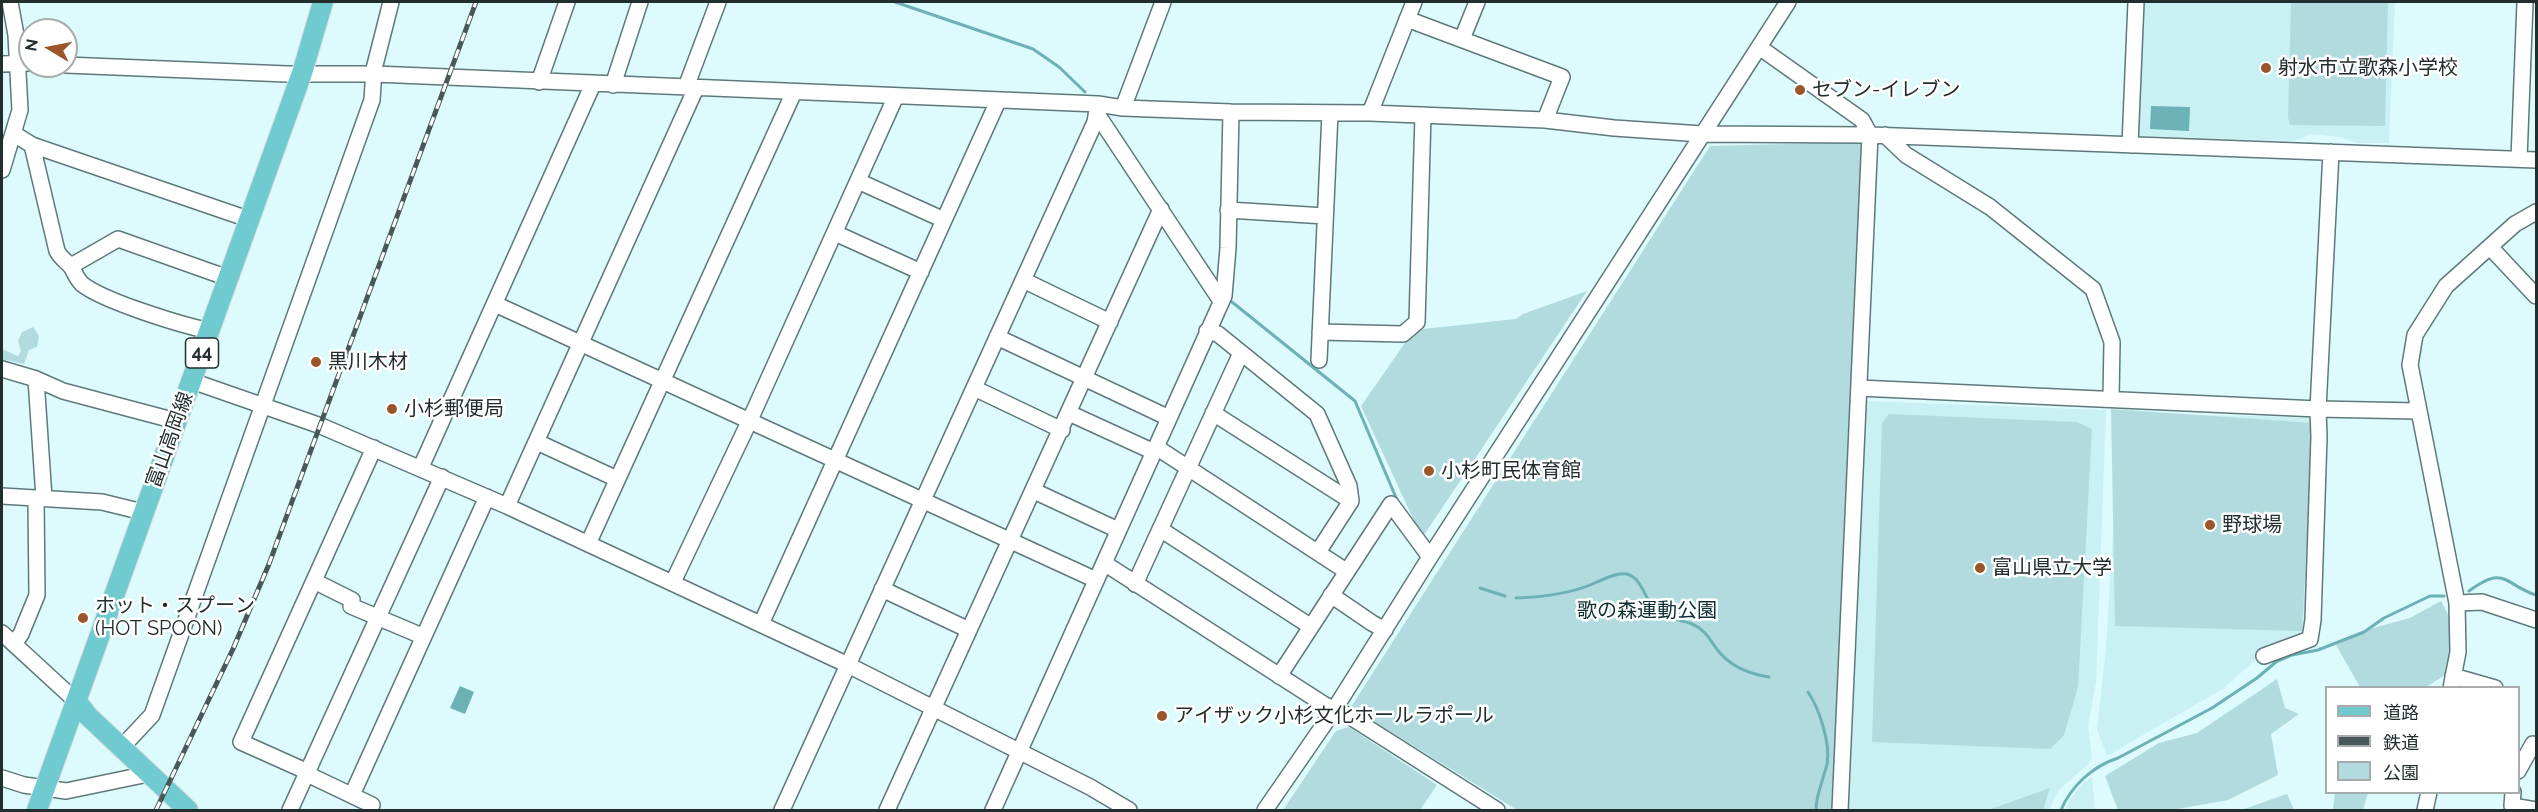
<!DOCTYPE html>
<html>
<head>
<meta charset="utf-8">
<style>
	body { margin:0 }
	#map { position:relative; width:2538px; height:812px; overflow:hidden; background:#ddfafc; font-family:Raleway,"Noto Sans JP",sans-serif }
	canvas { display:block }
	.frame { position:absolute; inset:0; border:3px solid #222d2e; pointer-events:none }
	.legend { position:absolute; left:2325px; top:686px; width:195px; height:108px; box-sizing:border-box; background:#fff; border:2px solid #a7abab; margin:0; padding:8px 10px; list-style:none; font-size:18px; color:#222d2e }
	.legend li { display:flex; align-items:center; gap:12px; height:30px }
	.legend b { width:30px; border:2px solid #a7abab }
	.north { position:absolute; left:18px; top:18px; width:60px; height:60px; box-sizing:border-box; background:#fff; border:2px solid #a7abab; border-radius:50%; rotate:280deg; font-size:16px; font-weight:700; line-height:24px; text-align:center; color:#222d2e }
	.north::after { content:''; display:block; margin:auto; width:21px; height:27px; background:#9a5528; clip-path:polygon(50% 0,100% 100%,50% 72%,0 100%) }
</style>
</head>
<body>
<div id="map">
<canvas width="2538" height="812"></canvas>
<div class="frame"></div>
<ul class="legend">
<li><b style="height:8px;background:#6fcbd0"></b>道路</li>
<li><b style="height:8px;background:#485758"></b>鉄道</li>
<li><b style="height:16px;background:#b1dbde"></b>公園</li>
</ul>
<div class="north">N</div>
</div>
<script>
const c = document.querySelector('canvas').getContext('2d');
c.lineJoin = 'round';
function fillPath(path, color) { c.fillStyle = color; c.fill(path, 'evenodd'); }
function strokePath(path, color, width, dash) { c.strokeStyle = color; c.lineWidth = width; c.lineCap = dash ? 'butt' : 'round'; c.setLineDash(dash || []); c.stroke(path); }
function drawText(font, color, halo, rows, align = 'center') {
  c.font = font + ' Raleway,"Noto Sans JP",sans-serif'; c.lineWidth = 5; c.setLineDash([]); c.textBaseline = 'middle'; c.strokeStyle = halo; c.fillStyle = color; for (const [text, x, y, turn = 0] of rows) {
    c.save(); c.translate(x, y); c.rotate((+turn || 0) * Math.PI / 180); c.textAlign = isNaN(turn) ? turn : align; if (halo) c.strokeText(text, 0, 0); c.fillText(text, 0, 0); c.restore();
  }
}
const built = new Path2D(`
	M2141 2H2395L2389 143H2357L2340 137 2311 134 2294 141 2136 136Z
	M1866 401 2106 410 2096 683 2088 725 2092 757 2088 764 2058 791 2049 810H1849Z
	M2120 414 2316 417 2305 635 2268 644 2254 661 2224 688 2107 756 2097 729 2106 648Z
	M2092 777 2095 810H2065L2071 798 2081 785Z`);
const green = new Path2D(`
	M2291 2H2388L2385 126 2290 125 2288 117Z
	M1862 142 1836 810H1517L1351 707 1710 146Z
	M1587 291 1422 538 1361 406 1414 330 1516 319 1523 314Z
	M33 327 39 336 37 347 29 350 24 364 6 360 2 365V349L18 356 21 351 18 341 22 332Z
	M2111 409 2313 423 2302 631 2115 626Z
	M1889 414 2077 422 2092 429 2078 687 2064 735 2050 749 1872 742 1882 423Z
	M2441 601 2450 618 2448 673 2426 687H2360L2336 645 2373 628 2410 618Z
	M2277 679 2285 708 2299 714 2271 734 2278 775 2228 800 2172 810H2118L2105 776 2159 743 2197 733Z
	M1349 727 1437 785 1420 810H1283L1336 731Z
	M2050 788 2043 810H1988Z
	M2335 793H2368L2363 810H2333Z
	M2287 794 2294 810H2241Z`);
const water = new Path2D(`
	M2151 106 2190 107 2189 131 2150 129Z
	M460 686 474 692 465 714 450 708Z`);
const stream = new Path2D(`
	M895 2 1033 49 1059 67 1085 92
	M1232 302 1355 401 1397 500
	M1480 588 1505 596
	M2469 591C2506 564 2504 585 2536 595
	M1516 598C1543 597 1572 594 1597 582 1605 579 1617 572 1627 574 1643 579 1644 599 1655 609 1666 620 1679 619 1692 624 1707 630 1711 643 1720 653 1733 668 1750 674 1769 677
	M1808 692C1819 708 1831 744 1827 764 1823 781 1816 794 1816 810
	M2061 810C2071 786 2093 766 2118 758L2212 708 2257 678 2276 662 2292 655 2318 650 2364 632 2384 618 2430 596H2444`);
const minor = new Path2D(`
	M1407 19 1562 77 1545 120
	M1462 39 1477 2
	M1759 47 1862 120 1870 135 1840 810
	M2 64 30 63
	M66 65 287 74H375L1098 104 1123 108 1231 112 1370 113 1545 120 1614 128 1702 134 1870 135 2536 160
	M539 82 567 2
	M613 85 640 2
	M686 87 718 2
	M1123 108 1163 2
	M1370 113 1414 2
	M1097 114 1221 301
	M14 134 32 145 248 219
	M1885 135 1906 155 1990 207 2093 289 2112 342 2111 398
	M32 145 57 251C61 259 68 262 72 268 75 274 77 279 82 284 103 301 181 325 210 331
	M2130 145 2136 2
	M2519 159 2525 2
	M2 170 20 110 16 35 10 2
	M858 181 944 220
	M1228 210 1325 216
	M835 233 921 272
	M2490 247 2536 296
	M71 266 118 239 228 278
	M1023 280 1110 322
	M495 304 1096 580
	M1207 331 1218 334 1317 414 1349 486 1351 501 1318 552
	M1320 332 1403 334 1417 322 1423 115
	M997 337 1169 418
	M1319 360 1330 113
	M2 369 36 379 63 391 176 421
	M36 379 44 498
	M192 381 321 426 507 506 848 665 1090 787 1129 810
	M974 388 1062 430
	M1859 388 2318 409 2418 411
	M1069 413 1154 452
	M1213 413 1351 501
	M537 442 617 479
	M1156 447 1346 571
	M421 467 593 84
	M1034 491 1118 530
	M2 496 102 502 143 512
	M507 506 696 88
	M1160 529 1310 626
	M588 544 794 92
	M1104 563 1325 705 1349 716 1497 810
	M314 581 352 600 351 606 422 636
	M673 582 749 422 896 96
	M1135 584 1241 353
	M882 589 969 630
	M1331 595 1372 623 1385 630
	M2457 603 2482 602 2536 620
	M761 624 998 101
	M2 633 77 702
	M14 644 21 634 37 595 36 499
	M2264 656 2310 639 2313 620 2319 437 2318 409 2331 152
	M1279 676 1391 504 1430 557
	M2453 676 2495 688
	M2451 688 2458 652 2457 603 2410 365 2415 335 2446 286 2515 224 2536 212
	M121 748 152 715 372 100 374 69 391 2
	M2518 771 2533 744 2536 745
	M308 772 241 742 374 448
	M307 774 372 805
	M2 778 24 785 66 791 148 774
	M2513 792 2512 806 2536 810
	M352 795 487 497
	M290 810 442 477
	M782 810 1095 122 1098 104
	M887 810 1161 209
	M993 810 1224 296 1228 248 1231 112
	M1265 810 1334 710 1430 557 1788 2
	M2425 810 2429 792`);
const major = new Path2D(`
	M77 702 88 716 188 810
	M37 810 302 73 323 2`);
const rail = new Path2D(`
	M156 810 233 649 269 564 476 2`);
const markers = [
	[2266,68,6,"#9a5528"],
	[1800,90,6,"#9a5528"],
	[316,362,6,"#9a5528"],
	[392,409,6,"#9a5528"],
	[1429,471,6,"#9a5528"],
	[2210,525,6,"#9a5528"],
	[1980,568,6,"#9a5528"],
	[83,618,6,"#9a5528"],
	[1162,716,6,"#9a5528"]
];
const shields = [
	[202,353,33]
];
const shieldNames = [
	["44",202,353]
];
const poiNames = [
	["射水市立歌森小学校",2278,68],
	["セブン-イレブン",1812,90],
	["黒川木材",328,362],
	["小杉郵便局",404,409],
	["小杉町民体育館",1441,471],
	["野球場",2222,525],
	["富山県立大学",1992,568],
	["ホット・スプーン",95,606],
	["(HOT SPOON)",95,629],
	["アイザック小杉文化ホールラポール",1174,716]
];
const streetNames = [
	["富山高岡線",170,440,-70]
];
const parkNames = [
	["歌の森運動公園",1647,611]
];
fillPath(built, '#c9f1f4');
fillPath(green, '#b1dbde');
fillPath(water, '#6bb1b6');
strokePath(stream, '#6bb1b6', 3);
strokePath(minor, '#5f797b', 18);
strokePath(major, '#dcddde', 22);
strokePath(minor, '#fff', 15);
strokePath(major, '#6fcbd0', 20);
strokePath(rail, '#485758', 5);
strokePath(rail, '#fff', 3, [9]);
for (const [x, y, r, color] of markers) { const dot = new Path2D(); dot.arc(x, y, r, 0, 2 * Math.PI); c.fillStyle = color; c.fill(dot); strokePath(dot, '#fff', 2); }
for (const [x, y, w] of shields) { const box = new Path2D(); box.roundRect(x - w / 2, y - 15, w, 30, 4.5); c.fillStyle = '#fff'; c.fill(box); strokePath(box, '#222d2e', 1.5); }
drawText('bold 18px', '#222d2e', null, shieldNames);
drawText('20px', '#222d2e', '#fff', poiNames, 'left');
drawText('20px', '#222d2e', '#fff', streetNames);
drawText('20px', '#0c3033', '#fff', parkNames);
</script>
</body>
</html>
